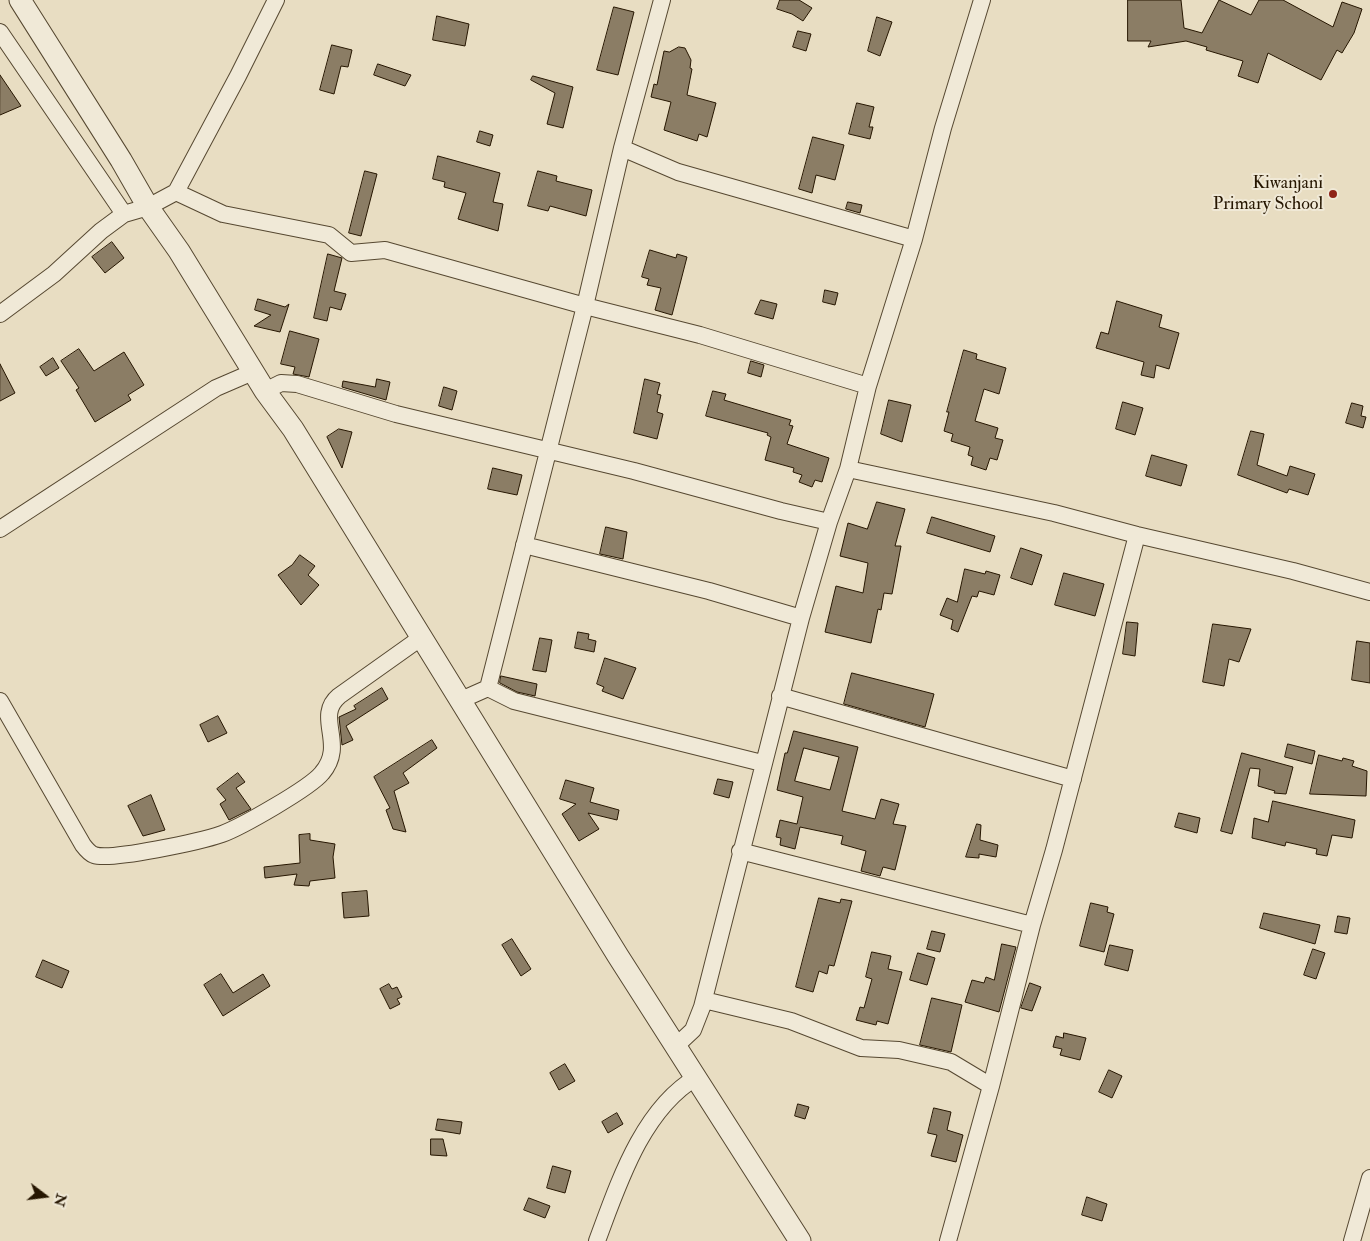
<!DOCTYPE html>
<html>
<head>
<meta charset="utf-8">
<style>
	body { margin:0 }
	#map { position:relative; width:1370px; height:1241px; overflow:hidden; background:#e8ddc2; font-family:"IM FELL Double Pica",serif }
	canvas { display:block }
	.north { position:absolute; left:20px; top:1171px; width:50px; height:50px; -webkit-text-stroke:4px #f0e9d7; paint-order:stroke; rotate:105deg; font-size:14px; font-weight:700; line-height:20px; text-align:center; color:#261601 }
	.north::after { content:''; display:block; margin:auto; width:18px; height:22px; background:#261601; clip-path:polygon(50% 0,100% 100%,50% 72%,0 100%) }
</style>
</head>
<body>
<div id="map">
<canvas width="1370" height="1241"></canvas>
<div class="north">N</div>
</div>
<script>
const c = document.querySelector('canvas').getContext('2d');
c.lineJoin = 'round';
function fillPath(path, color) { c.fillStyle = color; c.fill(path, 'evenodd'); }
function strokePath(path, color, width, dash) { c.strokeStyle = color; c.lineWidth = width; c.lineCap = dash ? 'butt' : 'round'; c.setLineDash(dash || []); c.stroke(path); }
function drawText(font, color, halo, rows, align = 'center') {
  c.font = font + ' "IM FELL Double Pica",serif'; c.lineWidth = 4; c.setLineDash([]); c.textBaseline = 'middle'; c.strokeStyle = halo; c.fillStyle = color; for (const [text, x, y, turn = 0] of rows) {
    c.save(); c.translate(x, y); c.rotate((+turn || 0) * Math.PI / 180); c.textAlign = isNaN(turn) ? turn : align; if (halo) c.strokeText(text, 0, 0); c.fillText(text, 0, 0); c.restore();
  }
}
const building = new Path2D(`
	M780 0H799L812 8 803 21 792 14 777 9Z
	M1128 0H1181L1184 28 1202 33 1219 0 1251 15 1259 0H1283L1333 27 1342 2 1362 9 1354 33 1342 53 1337 50 1321 80 1268 53 1258 83 1238 76 1243 61 1206 50 1207 47 1186 41 1148 47 1151 41H1128Z
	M614 7 634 12 618 75 597 70Z
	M437 16 469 24 465 46 433 40Z
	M877 17 892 22 880 56 868 51Z
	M798 31 811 34 806 51 793 47Z
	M332 45 352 50 348 67 341 66 334 94 320 90Z
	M679 47 685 48 691 60 690 68 692 69 687 95 716 103 707 137 699 134 697 141 664 130 671 102 651 97 654 84 657 85 664 51 669 52Z
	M378 64 411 75 405 86 374 75Z
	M0 75 21 106 0 115Z
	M533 76 573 87 563 128 547 124 555 93 531 80Z
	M857 103 874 107 869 127H873L870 139 849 134Z
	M480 131 493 135 490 146 477 142Z
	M813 137 844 145 835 180 816 175 812 193 799 189Z
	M438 156 500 173 493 202 503 204 498 231 458 219 466 193 444 187 445 182 433 179Z
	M365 171 377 174 361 236 349 233Z
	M538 171 557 176 556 181 592 190 586 216 550 206 548 211 528 206Z
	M848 202 862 205 860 213 846 209Z
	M112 242 124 258 105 273 92 257Z
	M650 250 676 258 677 254 687 257 672 315 655 310 661 288 647 285 649 279 642 277Z
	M328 254 342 258 334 291 346 294 341 310 330 307 327 321 314 318Z
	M825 290 838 293 835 305 823 302Z
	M258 299 285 307 289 304 280 332 254 326 271 315 255 310Z
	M761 300 777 304 773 319 755 314Z
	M1117 301 1162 315 1159 327 1179 333 1169 369 1156 365 1154 378 1141 375 1144 362 1096 348 1101 332 1108 334Z
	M290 331 319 339 309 377 293 374 295 367 281 364Z
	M79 349 94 371 124 352 144 385 128 395 131 400 95 422 76 390 79 388 61 361Z
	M964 350 977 354 976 359 1006 368 999 394 984 389 975 421 998 428 995 438 1003 440 997 460 990 458 986 470 971 465 973 457 968 455 970 447 951 441 953 434 944 431 949 412H947Z
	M53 358 59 368 46 376 40 367Z
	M751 361 764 365 761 377 748 373Z
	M0 364 15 393 0 401Z
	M377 379 390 382 386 400 342 387 343 381 375 387Z
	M645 379 660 383 657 394 661 395 657 412 663 414 657 439 634 433Z
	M444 387 457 391 452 410 439 406Z
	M713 391 726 394 724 400 791 420 789 425 793 426 787 444 829 458 822 482 815 480 812 487 799 482 802 475 793 472 794 468 765 460 771 437 767 435 768 433 706 416Z
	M889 400 911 405 902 442 881 434Z
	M1123 402 1143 408 1135 435 1116 429Z
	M1352 403 1363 406 1361 416 1366 417 1363 428 1346 423Z
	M339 429 352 432 342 468 327 437Z
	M1251 431 1264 434 1257 465 1287 476 1290 466 1315 474 1308 495 1289 489 1287 493 1238 475Z
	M1152 455 1187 465 1181 486 1146 476Z
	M493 468 522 475 517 495 488 489Z
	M877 502 905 509 895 546H901L892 594 884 593 881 610 878 609 871 643 825 632 836 586 863 593 868 563 840 556 848 523 867 529Z
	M932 517 995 536 990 552 927 533Z
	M606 527 627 532 623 559 600 554Z
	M1021 548 1042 555 1032 585 1011 578Z
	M300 555 315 566 308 575 319 585 301 605 278 575 292 565Z
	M965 569 985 574 986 571 1000 575 994 595 979 591 977 597 972 596 958 632 951 629 953 620 940 615 947 598 957 602Z
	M1064 573 1104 584 1095 616 1055 605Z
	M1127 622 1138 623 1135 656 1123 654Z
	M1213 624 1251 629 1239 662 1229 659 1224 686 1203 682Z
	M578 632 589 634 588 639 596 641 594 652 575 648Z
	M540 638 552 640 546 672 533 670Z
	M1357 641 1370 643V683L1352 680Z
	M605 658 636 668 623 699 602 691 604 687 597 684Z
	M852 673 934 694 925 727 844 704Z
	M501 676 537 684 535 696 517 692 500 683Z
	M382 688 388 699 346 726 353 740 342 745 339 717 356 709 354 706Z
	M218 716 227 733 208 742 200 725Z
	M794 731 858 747 842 811 875 819 881 799 899 804 893 824 906 826 895 870 883 867 880 876 861 871 866 851 841 844 843 836 800 827 795 849 780 845 781 838 776 837 780 820 797 824 803 797 777 790 785 753H787ZM804 748 839 757 830 790 795 781Z
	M432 740 437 748 403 773 409 783 394 791 406 832 393 829 386 810 390 808 374 777Z
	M1288 744 1315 751 1312 764 1285 757Z
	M1242 753 1293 767 1286 794 1274 793 1275 791 1258 786 1260 769 1250 768 1232 834 1221 831Z
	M1319 755 1342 761 1343 758 1354 761 1352 766 1367 771 1366 796 1310 794Z
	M238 773 245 782 236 788 251 809 229 820 220 804 226 800 217 789Z
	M718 779 733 782 729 798 714 794Z
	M566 780 594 788 590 802 619 810 617 820 588 813 599 829 579 841 562 814 576 804 560 799Z
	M151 795 165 830 143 836 128 806Z
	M1273 801 1355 820 1352 838 1332 835 1327 856 1316 854 1317 849 1286 842 1285 846 1252 838 1254 818 1268 822Z
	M1179 813 1200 818 1197 833 1175 827Z
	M977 824 981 825 980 840 998 845 996 857 979 854V858L966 857Z
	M310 834V840L335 844 333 857 335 878 310 881 309 886 294 885 297 874 265 878 264 867 300 863 299 835Z
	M367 891 369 916 344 918 342 893Z
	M819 898 840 903 841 899 852 901 834 966 829 965 827 974 819 971 813 992 796 987Z
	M1091 903 1108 907 1107 912 1114 914 1104 952 1080 946Z
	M1264 913 1320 925 1315 944 1260 928Z
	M1338 916 1350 918 1347 934 1335 932Z
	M932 931 945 934 940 952 927 949Z
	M512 939 531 969 521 976 502 945Z
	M1002 944 1016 947 999 1012 965 1002 972 980 984 983 986 977 994 980Z
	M1110 945 1133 950 1128 971 1105 965Z
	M1313 949 1325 953 1316 979 1304 975Z
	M872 952 891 956 888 969 902 972 888 1024 877 1021 876 1025 856 1020 860 1007 864 1008 872 979 866 977Z
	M918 953 935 958 927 985 910 980Z
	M43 960 69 971 62 988 36 977Z
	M221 974 233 993 263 974 270 986 223 1016 204 985Z
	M1030 983 1041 987 1032 1011 1021 1008Z
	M389 984 392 989 397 987 402 997 397 999 400 1004 390 1009 380 989Z
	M932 998 962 1005 951 1052 920 1045Z
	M1064 1033 1086 1038 1080 1060 1060 1055 1062 1049 1053 1047 1056 1036 1063 1038Z
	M565 1064 575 1081 559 1090 550 1073Z
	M1109 1070 1122 1076 1112 1098 1099 1092Z
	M798 1104 809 1107 805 1119 795 1116Z
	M934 1108 951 1112 947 1130 963 1135 956 1162 931 1156 937 1135 928 1133Z
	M617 1113 623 1124 608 1133 602 1122Z
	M438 1119 462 1122 460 1134 436 1130Z
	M431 1139H443L447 1156 431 1155Z
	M553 1166 571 1171 565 1193 547 1188Z
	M1087 1197 1107 1204 1102 1221 1082 1215Z
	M529 1198 550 1206 545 1218 524 1210Z`);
const minor = new Path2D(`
	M0 32 124 214
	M622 148 678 172 914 239
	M176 192 238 76 276 0
	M0 314 54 274 101 231 124 214 148 207 176 192 223 214 329 235 351 253 385 250 585 306 700 335 868 386
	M265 391 281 383 297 384 396 414 634 471 781 511 829 522
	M848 469 1054 513 1137 535 1293 571 1370 592
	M0 529 216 388 253 372
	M524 545 709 591 801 618
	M488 688 585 306 622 148 662 0
	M780 696 1073 779
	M461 700 488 688 514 701 762 763
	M0 701 83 845C86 849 89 853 94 855 111 861 202 841 222 834 241 827 310 788 322 773 347 744 314 717 339 696L422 637
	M740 851 1032 925
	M704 1000 791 1021 861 1048 899 1050 951 1062 991 1086
	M677 1045 693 1030 702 1007 801 618 829 522 848 469 868 386 914 239 943 128 982 0
	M597 1241C618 1185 642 1109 697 1077
	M948 1241 991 1086 1032 925 1054 850 1137 535
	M1352 1241 1370 1178`);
const tertiary = new Path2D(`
	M20 0 121 160 148 207 179 251 265 391 293 429 618 956 800 1241`);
const markers = [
	[1333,194,5,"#8f2418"]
];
const poiNames = [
	["Kiwanjani",1323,184],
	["Primary School",1323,205]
];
fillPath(building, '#8b7d65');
strokePath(building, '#261601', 1);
strokePath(minor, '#564831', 18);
strokePath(tertiary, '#564831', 23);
strokePath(minor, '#f0e9d7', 16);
strokePath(tertiary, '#f0e9d7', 21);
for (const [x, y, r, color] of markers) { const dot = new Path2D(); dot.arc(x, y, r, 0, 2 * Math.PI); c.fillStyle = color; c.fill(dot); strokePath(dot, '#f0e9d7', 2); }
drawText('18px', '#261601', '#f0e9d7', poiNames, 'right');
</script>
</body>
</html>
